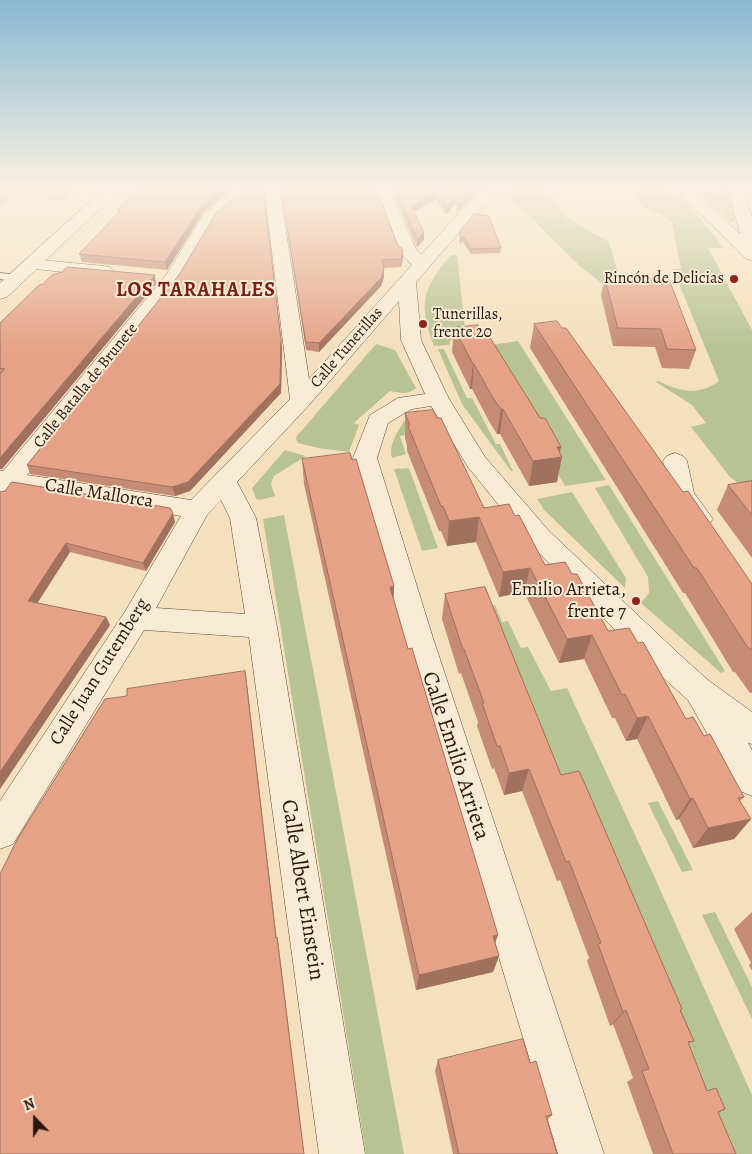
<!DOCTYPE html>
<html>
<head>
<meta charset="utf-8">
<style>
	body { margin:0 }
	#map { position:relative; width:752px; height:1154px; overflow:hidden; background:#f5e0be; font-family:Alegreya,serif }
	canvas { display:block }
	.north { position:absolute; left:10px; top:1094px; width:50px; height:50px; -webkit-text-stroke:4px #f8ebd5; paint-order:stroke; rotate:338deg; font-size:14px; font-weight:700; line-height:20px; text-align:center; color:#2b170c }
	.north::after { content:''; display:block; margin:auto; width:18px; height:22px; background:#2b170c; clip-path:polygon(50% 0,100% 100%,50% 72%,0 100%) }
</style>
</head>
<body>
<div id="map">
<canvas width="752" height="1154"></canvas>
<div class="north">N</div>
</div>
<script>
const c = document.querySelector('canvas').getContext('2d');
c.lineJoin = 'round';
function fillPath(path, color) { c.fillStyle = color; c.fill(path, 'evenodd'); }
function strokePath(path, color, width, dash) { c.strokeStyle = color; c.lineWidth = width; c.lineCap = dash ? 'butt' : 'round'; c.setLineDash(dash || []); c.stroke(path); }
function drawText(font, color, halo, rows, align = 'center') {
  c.font = font + ' Alegreya,serif'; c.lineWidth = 4; c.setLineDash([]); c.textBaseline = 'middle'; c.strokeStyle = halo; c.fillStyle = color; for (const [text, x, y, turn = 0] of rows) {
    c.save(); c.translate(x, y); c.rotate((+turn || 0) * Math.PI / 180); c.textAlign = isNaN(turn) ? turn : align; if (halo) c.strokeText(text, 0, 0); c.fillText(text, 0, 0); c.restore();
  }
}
const green = new Path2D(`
	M0 187H81L64 201 13 196 0 206Z
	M511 187H545L566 217 609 242 623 292 612 291 582 268 506 193Z
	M635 187C643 187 656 185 662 188 685 199 709 228 724 248H708L752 330V484L741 486 730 477 691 427 706 423 692 405 656 382 658 381C680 392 699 396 719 381L673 269H681L672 222 666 217 643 207 639 202Z
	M726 190 732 192 735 222H731L699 193Z
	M451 255H457L465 329 450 341 449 345 434 346C418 303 422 289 451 255Z
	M518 341 606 480 565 486 484 346Z
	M376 344 395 350 416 388C409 395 400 393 390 391L354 423 359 425 349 452 318 448 298 443 296 439 297 436Z
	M438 349H444L467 398H472L496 444H500L513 471H511L462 404Z
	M405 420 431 431 400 436 406 454 392 458C388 445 398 431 405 420Z
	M285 450 306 456 274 476 271 484 275 496 260 500 256 499 252 488Z
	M409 468 438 548 422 551 394 469Z
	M609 485 725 671 721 673 641 603 649 593 648 577 595 488Z
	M572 492 626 578 625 588 544 510 537 499Z
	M284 515 404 1154H366L263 519Z
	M495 605 502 622 508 621 521 648 528 647 551 691 567 688 654 876 752 1095V1154H733L553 789 486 606Z
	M658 801 693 870 682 872 648 803Z
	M715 912 752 987V1019L702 915Z`);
const service = new Path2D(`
	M0 273 16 275 21 278 16 281 0 279Z`);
const minor = new Path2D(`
	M237 187H254L216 220 179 282 27 475 191 500 290 399 264 187H279L309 379 412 265 399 251 374 187H388L416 249 421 255 467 204 489 187H503L501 193 479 210 416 282 421 340 449 399 485 457 549 531 680 655 708 680 752 712V744L748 743 752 750V796L740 791 688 700 658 673 531 545 468 467 431 406 412 409 388 423 377 458 433 638 604 1154H558L403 638 353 458 370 415 398 398 425 394 401 340 399 301 309 405 237 482 256 518 277 627 365 1154H319L249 637 144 630 13 844 0 849V801L126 610 181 516 15 489 9 498 0 500V471H3L166 275 204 214ZM221 500 230 518 245 614 156 608 207 515Z
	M678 187H727L725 190 711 193 694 191V194L717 212 740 234 728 187H743L752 218V260L746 259 705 218 682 199Z
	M31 259 104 266 110 267 113 271 110 275 104 276 25 268 22 264 25 260Z
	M675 453 683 456 687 461 694 493 713 519 709 525 700 528 691 525 673 501 670 495 663 461 667 456Z`);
const tertiary = new Path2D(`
	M106 187H123L7 297 0 299V283Z`);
const wall = new Path2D(`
	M281 187H376L403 258 401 267 384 268V277L381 286 319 352 306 350Z
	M390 187H486L466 203 457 212 456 203 446 215 436 199 414 212 424 232V240L417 247Z
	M117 210 203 213 167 270 82 262 79 254 118 214Z
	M460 231 501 248 500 253 471 254 462 241 460 246Z
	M605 277 696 350 689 369 662 368 655 347 613 346 601 295Z
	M156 284 2 469H0V323Z
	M534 324 683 492 752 584V693H750L735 672H733L685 593H683L530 348Z
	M454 328 560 453 557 482 529 486 500 434H497L490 423 472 389H470L452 352Z
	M282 348 281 393 190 491 175 496 30 474 27 465Z
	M405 413 437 418 484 508 515 516 545 565 572 574 608 631 638 643 686 719 704 736 744 797 740 801 751 819 734 839 693 848 679 819 676 820 637 739 626 741 615 718H612L584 659 559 663 524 592 499 597 476 542 447 546 441 531H439L407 451V446L405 438Z
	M302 459 394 586 393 599 499 956 493 972 416 990 304 484Z
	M752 481V558L717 510 728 485Z
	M0 492 175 522 146 571 70 552 37 603 106 617 110 625 0 789Z
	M445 594 561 775 681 1010 694 1041 688 1044 707 1091 725 1109 718 1113 736 1154H653L627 1082 633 1078 613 1024 610 1026 587 961 589 958 560 880 557 881 522 791 504 795 494 768 492 769 477 726 478 722 461 673 459 674 442 619Z
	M752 912V971L749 965 751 963 734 929Z
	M438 1060 530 1063 552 1115 547 1120 557 1154H453L435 1071Z`);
const shadedWall = new Path2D(`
	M224 187H234L203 213 167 270 165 262 202 205Z
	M477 187H486L466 203 457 212 458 204 466 195Z
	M437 191 436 199 411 213V206Z
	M457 196 456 203 446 215 447 207Z
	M424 232V240L417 247 418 239Z
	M403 250V258L401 267V259Z
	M384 269V277L381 286 319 352V343Z
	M155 275 156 284 2 469H0V458Z
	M281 340 282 348 281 393 190 491 175 496 172 487Z
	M473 364H474L472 389H470Z
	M501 409H503L500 434H497Z
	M557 447H561L559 457H562L557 482 529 486 533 461Z
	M173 513 175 522 146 571 143 563Z
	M479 517 476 542 447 546 449 521Z
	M66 543 70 552 33 610 28 601Z
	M530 568 524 592 499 597 503 572Z
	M394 586 393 611 390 587Z
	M106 617 110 625 0 789V772Z
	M592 635 584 659 559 663 567 639Z
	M245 671 246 676 277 942 276 938Z
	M648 716 637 739 626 741 637 718Z
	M529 769 522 791 504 795 509 773Z
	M693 798 679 819 676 820 690 799Z
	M751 819 734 839 693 848 708 828Z
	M498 935 492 952 493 936Z
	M277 937 278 941 304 1154Z
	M499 956 493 972 416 990 419 975Z
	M626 1010 613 1024 610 1026 623 1012Z`);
const building = new Path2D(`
	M141 187H224L202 205 165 262 79 254 121 210H117Z
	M247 187H263L281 340 280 384 188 482 172 487 27 465 179 275 216 213Z
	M281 187H376L397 244 403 250 401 259 382 260 384 269 381 278 319 343 306 342Z
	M394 187H477L466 195 458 204 457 196 447 207 437 191 411 206 424 232 418 239Z
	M474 214 489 216 501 248 471 249 463 236 460 241V231Z
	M67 267 155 275 0 458V374L5 369 0 368V323L39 285 43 284 52 275 62 272Z
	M605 277 669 279 696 350 667 349 661 329 618 328Z
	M557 321 562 328H566L683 492 688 491 752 584V651L750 648H748L697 568H694L534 324Z
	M478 325 482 332 486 331 540 418H545L561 447H557L562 457 533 461 503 409H501L493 398 474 364H473L454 328Z
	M433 410 437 418H441L484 508 509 504 515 516 519 515 545 565 565 562 572 574H577L608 631 629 628 638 643 643 642 686 719 693 717 704 736 710 734 744 797 738 798 751 819 708 828 693 798 690 799 648 716 637 718 625 694 622 695 592 635 567 639 530 568 503 572 479 517 449 521 443 506H441L408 426 410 425 405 413Z
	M350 453 352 460 356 459 394 586 390 587 408 649 412 648 498 935 493 936 499 956 419 975 302 459Z
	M752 481V515L728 485Z
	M12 482 170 508 173 513 143 563 66 543 28 601 106 617 0 772V492L5 491Z
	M485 587 561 775 579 771 588 791 682 1009 680 1010 694 1041 688 1042 707 1091 716 1088 725 1109 718 1112 736 1154H673L642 1071 649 1069 626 1010 623 1012 598 944 601 943 569 861 566 862 529 769 509 773 500 746H497L482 703H484L464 649 463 650 445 594Z
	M245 671 276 938 277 937 304 1154H0V874L18 838 105 699 127 696V689Z
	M523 1039 530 1063 536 1061 552 1115 546 1116 557 1154H459L438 1060Z`);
const markers = [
	[734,279,5,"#8f2418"],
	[423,324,5,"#8f2418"],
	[636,601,5,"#8f2418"]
];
const farPoinames = [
	["Rincón de Delicias",724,279],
	["Tunerillas,",433,315,"left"],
	["frente 20",433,333,"left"]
];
const farStreetnames = [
	["Calle Tunerillas",347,348,-49],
	["Calle Batalla de Brunete",86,386,-51]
];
const streetNames = [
	["Calle Mallorca",99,494,9],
	["Calle Juan Gutemberg",100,672,-58]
];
const poiNames = [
	["Emilio Arrieta,",626,590],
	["frente 7",626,612]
];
const farDistrictnames = [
	["LOS TARAHALES",196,291]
];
const nearStreetnames = [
	["Calle Emilio Arrieta",455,756,72],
	["Calle Albert Einstein",302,890,81]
];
fillPath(green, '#b8c394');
strokePath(service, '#5e4938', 2);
strokePath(minor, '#5e4938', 1);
strokePath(tertiary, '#5e4938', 1);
fillPath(service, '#f8ebd5');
fillPath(minor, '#f8ebd5');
fillPath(tertiary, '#f8ebd5');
fillPath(wall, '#c58b74');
fillPath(shadedWall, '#a0715e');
fillPath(building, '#e5a287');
strokePath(building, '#a0715e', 1);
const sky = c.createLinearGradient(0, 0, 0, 349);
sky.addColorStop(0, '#89b8d2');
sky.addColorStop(0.54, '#faf1e2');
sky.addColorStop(1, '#faf1e200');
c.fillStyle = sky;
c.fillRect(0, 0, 752, 349);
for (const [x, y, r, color] of markers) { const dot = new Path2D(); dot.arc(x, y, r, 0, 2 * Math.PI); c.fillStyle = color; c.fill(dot); strokePath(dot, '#f8ebd5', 2); }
drawText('16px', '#2b170c', '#f8ebd5', farPoinames, 'right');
drawText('16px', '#2b170c', '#f8ebd5', farStreetnames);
drawText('19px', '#2b170c', '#f8ebd5', streetNames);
drawText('19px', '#2b170c', '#f8ebd5', poiNames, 'right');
c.letterSpacing = '1px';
drawText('bold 20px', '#7a1f14', '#f8ebd5', farDistrictnames);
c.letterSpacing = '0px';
drawText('22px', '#2b170c', '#f8ebd5', nearStreetnames);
</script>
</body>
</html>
